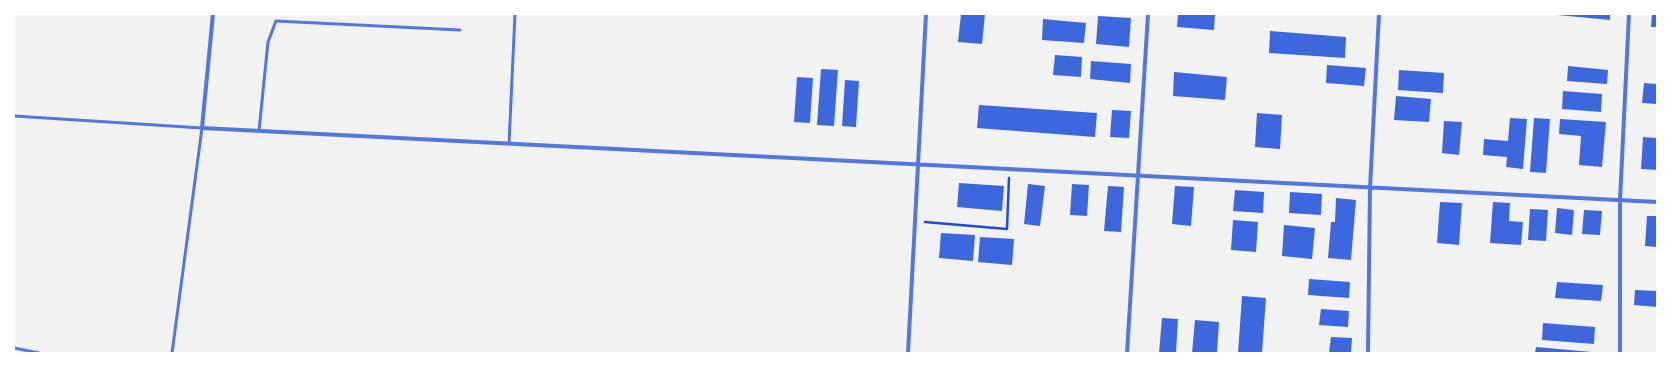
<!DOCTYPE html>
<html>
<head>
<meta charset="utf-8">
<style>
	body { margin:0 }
	#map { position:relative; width:1671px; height:367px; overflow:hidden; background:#f2f2f2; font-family:Quicksand,sans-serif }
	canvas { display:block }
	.frame { position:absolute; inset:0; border:15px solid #fff; pointer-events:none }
</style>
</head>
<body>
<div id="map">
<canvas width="1671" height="367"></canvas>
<div class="frame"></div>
</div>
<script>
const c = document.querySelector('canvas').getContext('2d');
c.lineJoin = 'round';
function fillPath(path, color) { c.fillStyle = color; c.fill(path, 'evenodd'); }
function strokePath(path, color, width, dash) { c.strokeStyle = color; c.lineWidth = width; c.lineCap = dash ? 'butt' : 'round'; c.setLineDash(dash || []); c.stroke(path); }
const building = new Path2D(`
	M961 14H985L982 44 958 42Z
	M1178 14H1215L1214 30 1177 27Z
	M1547 14H1610V20Z
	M1652 14H1657V27H1651Z
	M1098 16 1131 18 1129 47 1096 44Z
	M1043 19 1086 23 1084 43 1042 40Z
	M1270 31 1346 37 1345 58 1269 53Z
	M1055 55 1082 57 1081 77 1053 75Z
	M1091 61 1131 64 1130 83 1090 79Z
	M1327 65 1366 68 1364 86 1326 83Z
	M1568 66 1608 70 1607 84 1567 81Z
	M821 69 838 70 834 126 817 125Z
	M1399 70 1444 73 1443 93 1398 90Z
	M1174 72 1227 77 1225 100 1173 96Z
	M797 77 813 78 810 123 794 122Z
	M845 80 859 81 856 127 842 126Z
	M1644 83 1657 84V104L1642 103Z
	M1563 91 1602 94 1601 112 1562 109Z
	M1396 96 1431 99 1429 122 1394 120Z
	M979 105 1097 113 1095 137 977 128Z
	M1112 110 1131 111 1129 138 1110 137Z
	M1257 113 1282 115 1280 149 1255 147Z
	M1510 118 1527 119 1523 169 1506 167 1507 157 1483 155 1484 139 1508 141Z
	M1534 118 1550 119 1546 173 1530 172Z
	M1560 119 1606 122 1602 167 1579 165 1581 136 1559 134Z
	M1444 121 1462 122 1459 155 1442 153Z
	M1643 137 1657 138V170L1641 169Z
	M959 183 1004 186 1002 211 957 207Z
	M1028 184 1045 186 1040 226 1024 224Z
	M1072 184 1089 185 1087 216 1070 215Z
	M1108 186 1124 187 1121 232 1104 231Z
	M1175 186 1194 187 1191 226 1172 224Z
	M1235 190 1264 192 1263 213 1233 211Z
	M1290 192 1322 194 1321 215 1289 213Z
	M1336 198 1356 200 1351 260 1328 258 1331 222H1335Z
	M1440 202 1462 203 1459 245 1437 243Z
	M1493 202 1510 203 1509 221 1523 222 1521 245 1490 243Z
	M1557 208 1574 210 1572 235 1555 233Z
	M1530 209 1548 210 1546 241 1528 240Z
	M1584 210 1602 211 1600 235 1582 234Z
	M1647 216H1657V247L1645 246Z
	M1233 220 1258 222 1256 252 1231 250Z
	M1284 225 1315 228 1312 259 1282 256Z
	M941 233 975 235 973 261 939 258Z
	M980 237 1014 239 1012 265 978 262Z
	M1309 279 1350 282 1349 298 1308 295Z
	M1557 282 1603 285 1601 301 1555 298Z
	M1635 290 1657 291V307L1634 305Z
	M1242 296 1266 298 1262 353H1238Z
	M1321 309 1349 311 1348 327 1319 325Z
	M1162 318 1178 319 1176 353H1159Z
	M1195 320 1219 322 1217 353H1192Z
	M1543 323 1595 327 1594 344 1542 340Z
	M1331 337 1352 338 1351 353H1329Z
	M1536 347 1592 352V353H1535Z`);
const path = new Path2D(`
	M925 222 1007 229 1009 178`);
const service = new Path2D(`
	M14 116 202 128 172 353
	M259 131 268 42 276 21 460 30
	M509 144 515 14
	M14 348 39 353`);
const minor = new Path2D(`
	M213 14 202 128 1657 202
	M908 353 926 14
	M1127 353 1148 14
	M1368 353 1370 188 1379 14
	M1620 353V200L1629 14`);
fillPath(building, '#3d67dc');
strokePath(path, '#1d4ed8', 2.5);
strokePath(service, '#5277de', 3);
strokePath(minor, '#5277de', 4);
</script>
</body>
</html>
